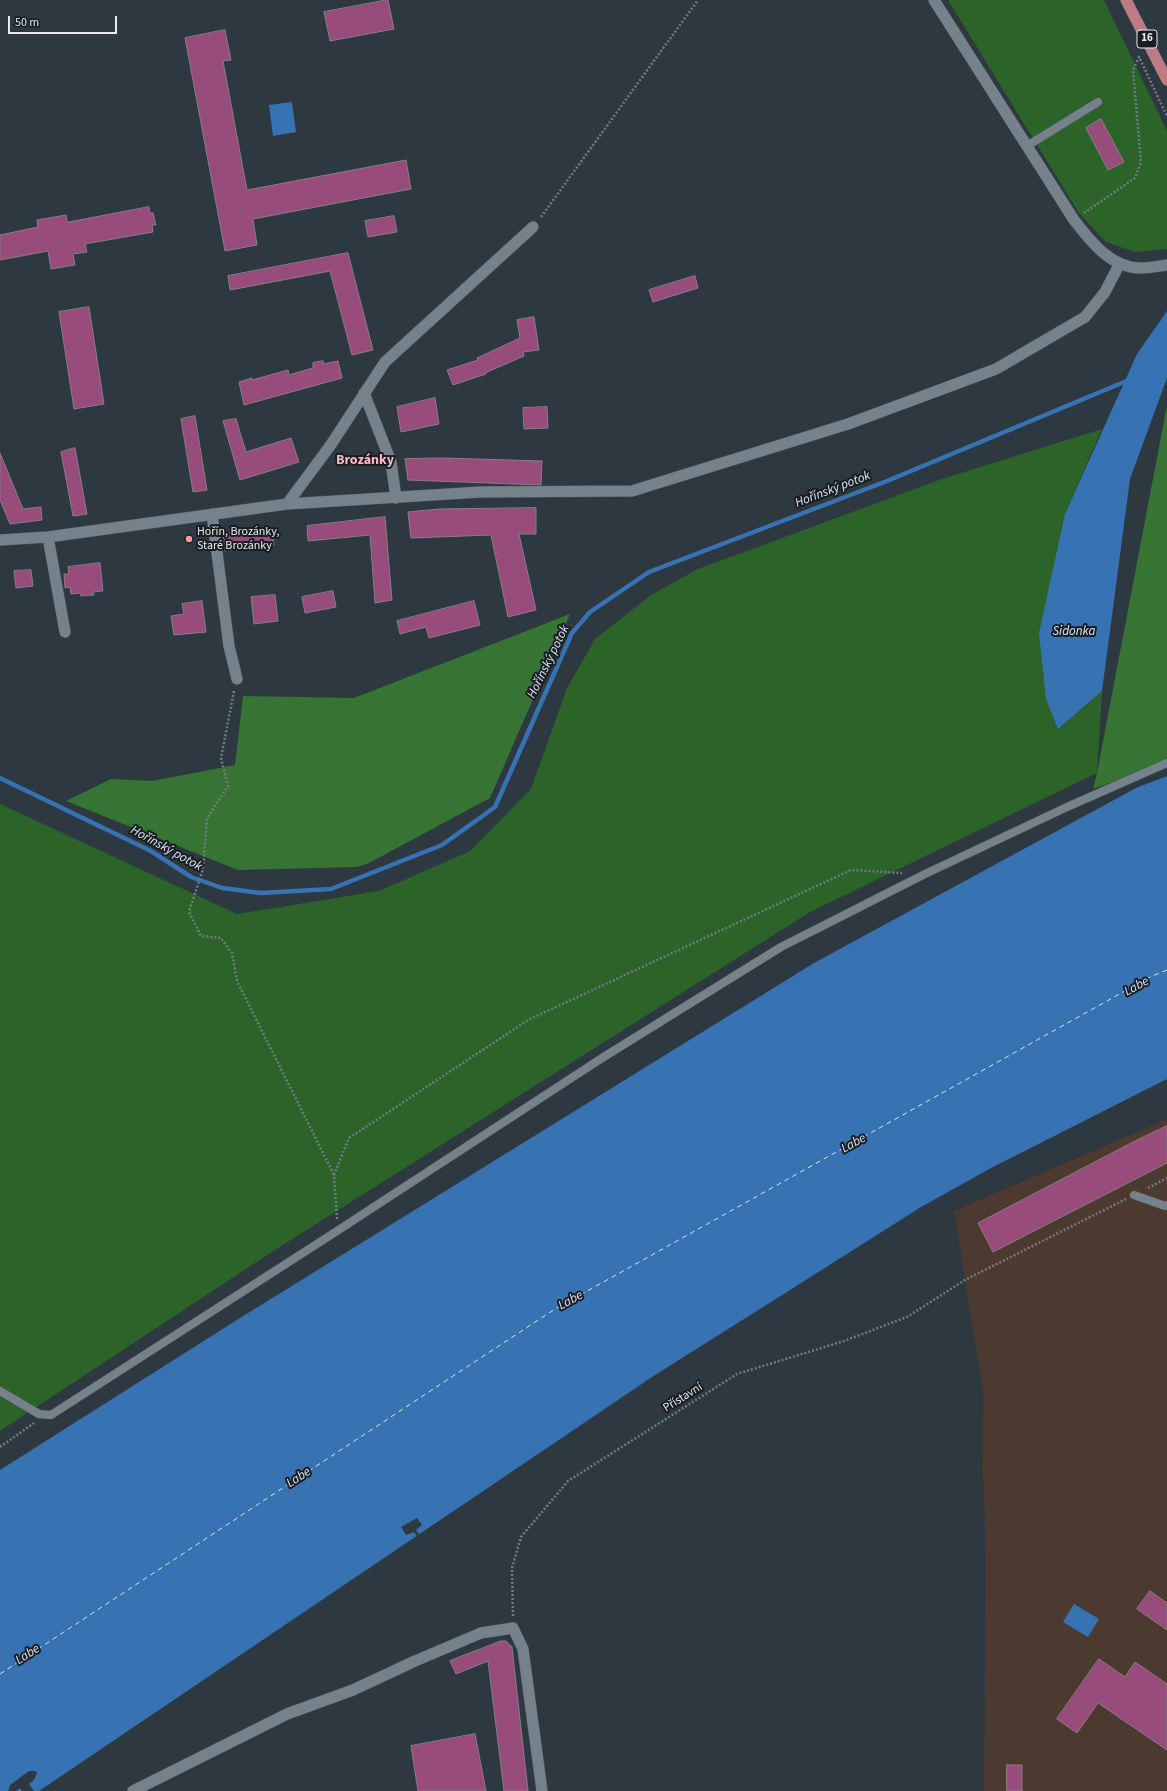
<!DOCTYPE html>
<html>
<head>
<meta charset="utf-8">
<style>
	body { margin:0 }
	#map { position:relative; width:1167px; height:1791px; overflow:hidden; background:#2d3840; font-family:"Source Sans 3",sans-serif }
	canvas { display:block }
	.scale { position:absolute; left:8px; top:16px; width:109px; height:18px; box-sizing:border-box; border:2px solid #e4eaf0; border-top:0; padding-left:5px; font-size:12px; line-height:14px; white-space:nowrap; color:#e4eaf0; -webkit-text-stroke:3px #1a1e22; paint-order:stroke }
</style>
</head>
<body>
<div id="map">
<canvas width="1167" height="1791"></canvas>
<div class="scale">50 m</div>
</div>
<script>
const c = document.querySelector('canvas').getContext('2d');
c.lineJoin = 'round';
function fillPath(path, color) { c.fillStyle = color; c.fill(path, 'evenodd'); }
function strokePath(path, color, width, dash) { c.strokeStyle = color; c.lineWidth = width; c.lineCap = dash ? 'butt' : 'round'; c.setLineDash(dash || []); c.stroke(path); }
function drawText(font, color, halo, rows, align = 'center') {
  c.font = font + ' "Source Sans 3",sans-serif'; c.lineWidth = 4; c.setLineDash([]); c.textBaseline = 'middle'; c.strokeStyle = halo; c.fillStyle = color; for (const [text, x, y, turn = 0] of rows) {
    c.save(); c.translate(x, y); c.rotate((+turn || 0) * Math.PI / 180); c.textAlign = isNaN(turn) ? turn : align; if (halo) c.strokeText(text, 0, 0); c.fillText(text, 0, 0); c.restore();
  }
}
const industrial = new Path2D(`
	M1167 1119V1791H984L986 1566 984 1486 982 1477 983 1391 954 1211Z`);
const green = new Path2D(`
	M948 0H1104L1167 131V249L1135 252 1106 242 1079 213Z
	M1102 429 1065 514 1058 729 1102 691 1097 773 810 912 264 1257 0 1431V804L237 914 379 891 470 851 531 789 567 688 595 639 651 595 698 569 942 479Z`);
const forest = new Path2D(`
	M1167 405V763L1093 789 1097 773Z
	M570 614 490 798 369 863 357 867 238 870 66 801 111 779 152 781 235 765 243 696 354 698Z`);
const water = new Path2D(`
	M292 102 296 132 273 136 269 105Z
	M1167 311V378L1130 479 1102 691 1058 729 1046 699 1039 633 1065 514 1137 354Z
	M1167 776V1079L991 1168 921 1207 779 1297 655 1375 39 1791H0V1470L240 1318 814 963 1136 788Z
	M1074 1604 1099 1619 1088 1637 1063 1622Z`);
const pier = new Path2D(`
	M417 1518 422 1525 416 1530 420 1536 418 1538 414 1532 406 1535 401 1527Z
	M29 1771H36L37 1773 34 1780 29 1784 34 1791H22L20 1788 16 1791H8L10 1785Z`);
const stream = new Path2D(`
	M0 778 151 851 191 877 222 888 261 893 331 889 442 845 495 807 572 633 590 612 649 572 887 481 1129 380`);
const ferry = new Path2D(`
	M0 1674 555 1309 1150 977 1167 970`);
const building = new Path2D(`
	M388 0 394 29 330 41 324 12Z
	M225 30 231 60 223 61 247 190 406 160 411 189 253 219 257 245 225 251 185 38Z
	M1101 119 1124 162 1108 170 1086 128Z
	M149 207 150 213H153L156 225H152L153 232 85 244 87 252 73 254 75 265 51 269 48 251 0 260V235L38 227 37 220 66 215 67 222Z
	M394 216 397 232 368 237 365 221Z
	M348 253 373 350 352 355 330 271 230 290 228 276Z
	M695 276 698 288 653 302 649 290Z
	M89 307 104 404 74 409 59 312Z
	M534 317 539 350 523 352 524 356 485 373 486 374 453 385 447 370 478 360 477 358 520 338 517 320Z
	M323 361 324 364 338 361 342 378 244 405 239 382 252 378V380L288 370 289 375 313 368V363Z
	M435 398 439 424 401 432 397 407Z
	M547 407 548 428 524 429 523 408Z
	M195 416 207 490 193 492 181 419Z
	M236 419 246 452 291 438 299 462 240 480 223 421Z
	M75 448 87 514 73 516 61 452Z
	M0 453 23 509 41 507 42 520 10 524 0 500Z
	M442 458 542 461 541 485 408 480 405 459Z
	M536 508V534H519L536 610 508 617 491 535 411 538 408 512 440 509Z
	M385 517 392 600 375 603 370 535 308 541 307 526Z
	M272 528 274 545 225 551 223 534Z
	M100 563 103 591 93 592 94 595 81 596 80 593 71 594 70 587 65 588 64 574H69L68 567Z
	M31 570 33 586 16 588 14 571Z
	M333 591 336 607 305 613 302 597Z
	M275 595 278 621 254 624 251 597Z
	M202 601 206 632 174 635 171 616 184 614 182 604Z
	M474 601 480 625 429 638 426 627 400 634 397 621Z
	M1167 1126V1163L993 1252 978 1223 1135 1141Z
	M1150 1591 1167 1603V1630L1137 1609Z
	M501 1641H506L512 1647 528 1791H504L488 1661 456 1674 450 1661Z
	M1099 1659 1125 1677 1135 1662 1167 1684V1750L1098 1703 1077 1733 1057 1719Z
	M475 1734 486 1791H418L411 1746Z
	M1007 1765H1022V1791H1007Z`);
const path = new Path2D(`
	M1084 213 1135 178 1141 162 1133 70 1139 57 1167 116
	M541 217 698 0
	M234 691 221 758 228 786 207 818 203 869 189 912 201 936 221 938 232 953 237 981 334 1175
	M1148 1188 1167 1178
	M337 1219 334 1175 349 1138 528 1020 851 870 902 873
	M0 1447 34 1423
	M513 1616 512 1568 521 1537 568 1481 737 1374 844 1341 907 1317 965 1280 1126 1199`);
const service = new Path2D(`
	M1027 146 1098 102
	M1134 1195 1165 1206 1167 1205
	M0 1391 39 1414 51 1415 337 1231 602 1058 781 947 925 874 1067 807 1167 763`);
const minor = new Path2D(`
	M364 393 391 462 396 498
	M287 504 330 446 385 362 533 227
	M212 514 229 646 237 679
	M48 537 65 632
	M0 540 48 537 287 504 481 492 632 491 848 424 996 369 1085 317 1105 292 1119 265
	M133 1791 287 1714 353 1690 415 1661 481 1633 513 1628 523 1649 542 1791`);
const tertiary = new Path2D(`
	M934 0 1074 220C1091 242 1112 269 1142 268 1150 268 1159 266 1167 265`);
const primary = new Path2D(`
	M1126 0 1167 80`);
const markers = [
	[189,539,4,"#f39aa7"]
];
const shields = [
	[1147,39,20]
];
const shieldNames = [
	["16",1147,39]
];
const poiNames = [
	["Hořín, Brozánky,",197,532],
	["Staré Brozánky",197,546]
];
const streetNames = [
	["Přístavní",683,1398,-32]
];
const waterNames = [
	["Hořínský potok",833,490,-21],
	["Sidonka",1074,632],
	["Hořínský potok",549,662,-64],
	["Hořínský potok",166,849,29],
	["Labe",1137,987,-29],
	["Labe",854,1144,-29],
	["Labe",571,1301,-29],
	["Labe",299,1478,-33],
	["Labe",28,1655,-33]
];
const quarterNames = [
	["Brozánky",365,461]
];
fillPath(industrial, '#4c3a30');
fillPath(green, '#2c6329');
fillPath(forest, '#377433');
fillPath(water, '#3773b2');
fillPath(pier, '#2d3840');
strokePath(stream, '#3773b2', 4.5);
strokePath(ferry, '#d6e5f7', 1, [5, 4]);
fillPath(building, '#974c7c');
strokePath(building, '#8b7d84', 1);
strokePath(service, '#4b545b', 9);
strokePath(minor, '#4b545b', 12);
strokePath(tertiary, '#4b545b', 12);
strokePath(primary, '#4b545b', 12);
strokePath(path, '#717b82', 2.5, [2, 2]);
strokePath(service, '#76828b', 8);
strokePath(minor, '#76828b', 11);
strokePath(tertiary, '#76828b', 11);
strokePath(primary, '#bf7b83', 11);
for (const [x, y, r, color] of markers) { const dot = new Path2D(); dot.arc(x, y, r, 0, 2 * Math.PI); c.fillStyle = color; c.fill(dot); strokePath(dot, '#1a1e22', 1.5); }
for (const [x, y, w] of shields) { const box = new Path2D(); box.roundRect(x - w / 2, y - 9, w, 18, 3); c.fillStyle = '#1a1e22'; c.fill(box); strokePath(box, '#e4eaf0', 1); }
drawText('bold 11px', '#e4eaf0', null, shieldNames);
drawText('12px', '#e4eaf0', '#1a1e22', poiNames, 'left');
drawText('12px', '#e4eaf0', '#1a1e22', streetNames);
drawText('italic 13px', '#d6e5f7', '#1a1e22', waterNames);
drawText('bold 14px', '#fcb8c1', '#1a1e22', quarterNames);
</script>
</body>
</html>
